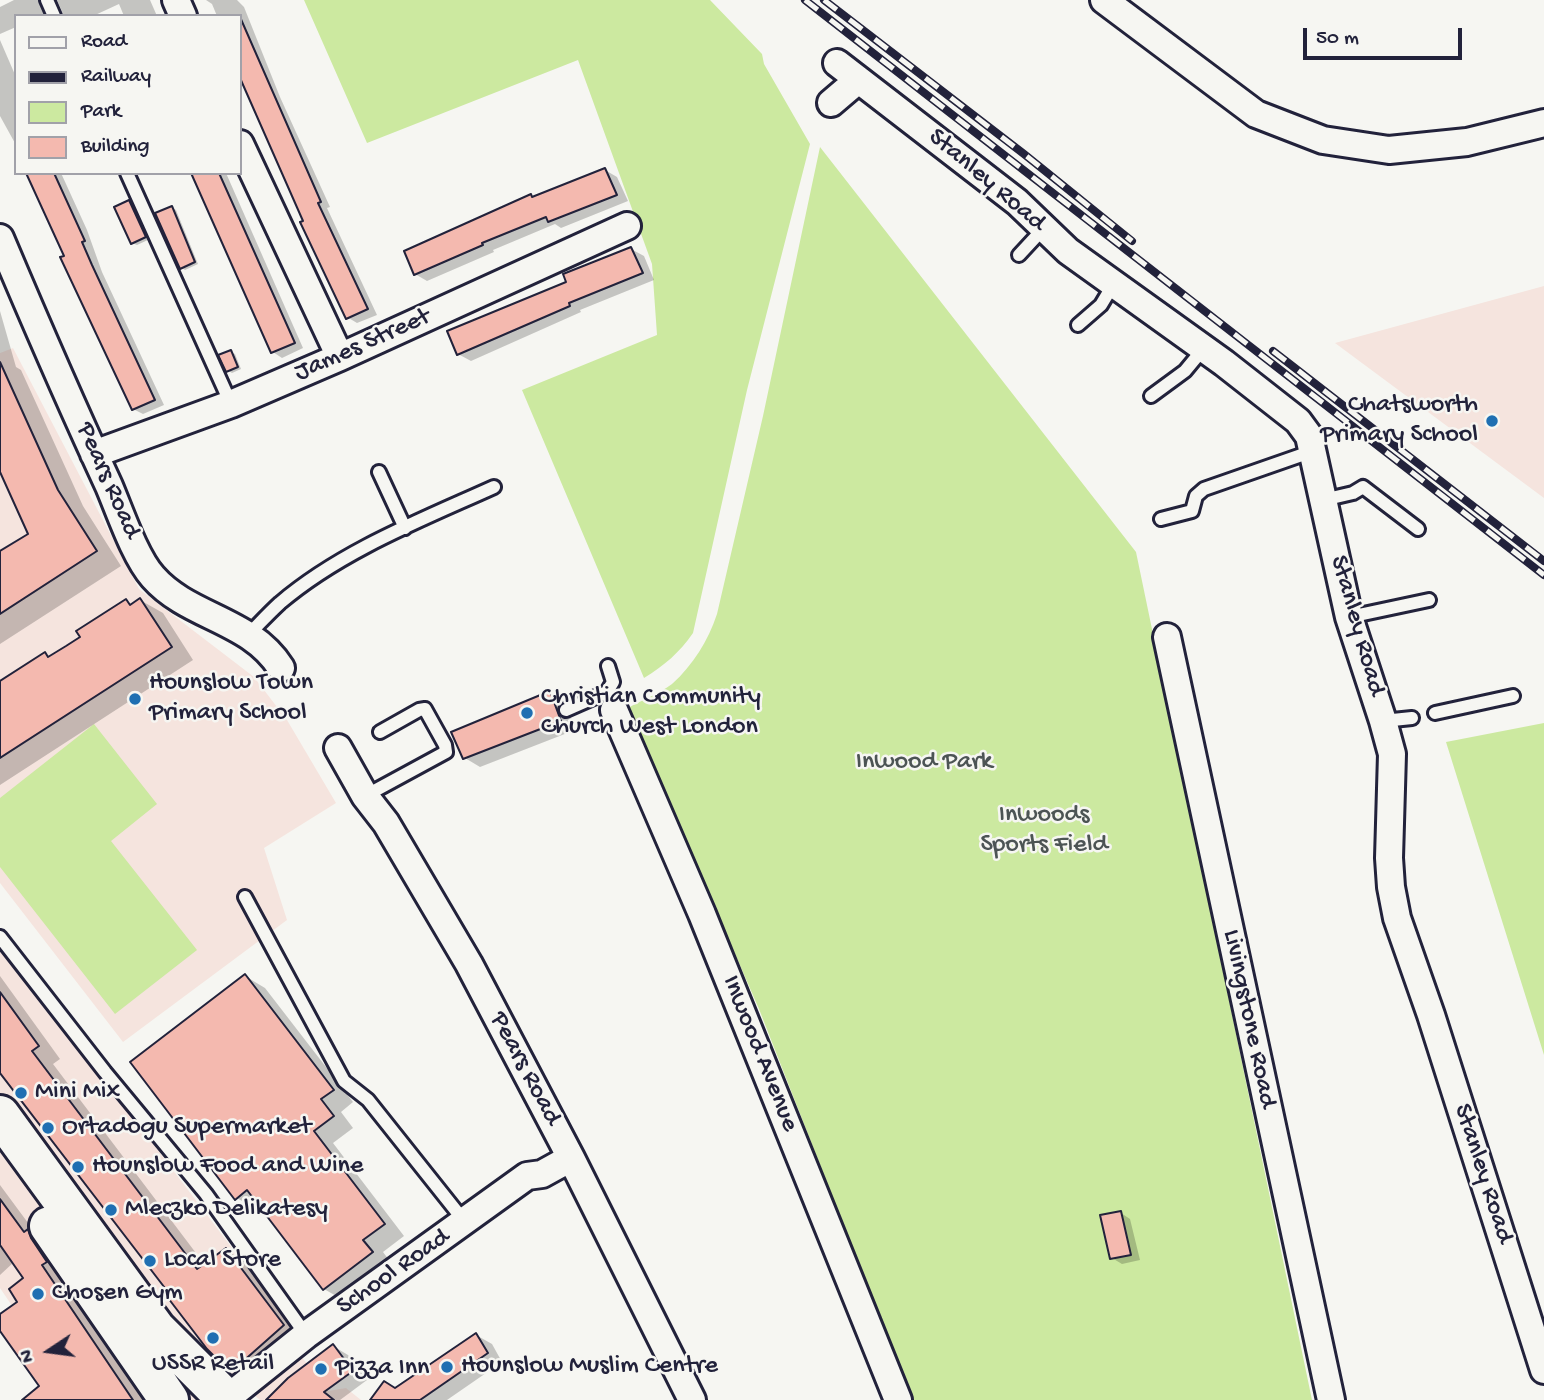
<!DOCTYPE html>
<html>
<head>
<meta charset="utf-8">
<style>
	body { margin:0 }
	#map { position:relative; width:1544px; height:1400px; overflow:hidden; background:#f6f6f2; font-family:"Gochi Hand",sans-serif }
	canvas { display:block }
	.legend { position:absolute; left:14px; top:14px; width:228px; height:161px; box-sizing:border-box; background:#f6f6f2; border:2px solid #a1a1a9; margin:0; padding:9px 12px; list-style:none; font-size:21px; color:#22223b }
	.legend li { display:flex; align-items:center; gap:14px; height:35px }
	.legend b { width:35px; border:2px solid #a1a1a9 }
	.north { position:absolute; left:14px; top:1316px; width:70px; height:70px; -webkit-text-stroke:5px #f6f6f2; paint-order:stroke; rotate:257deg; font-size:19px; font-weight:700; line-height:28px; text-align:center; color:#22223b }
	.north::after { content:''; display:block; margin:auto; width:24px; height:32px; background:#22223b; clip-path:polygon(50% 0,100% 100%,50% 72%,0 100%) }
	.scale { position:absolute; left:1303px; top:28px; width:159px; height:32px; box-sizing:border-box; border:4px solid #22223b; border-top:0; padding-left:9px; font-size:21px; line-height:24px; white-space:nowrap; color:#22223b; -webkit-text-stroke:5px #f6f6f2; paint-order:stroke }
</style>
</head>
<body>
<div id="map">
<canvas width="1544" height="1400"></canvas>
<ul class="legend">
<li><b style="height:9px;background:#f6f6f2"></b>Road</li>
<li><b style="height:9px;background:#22223b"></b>Railway</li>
<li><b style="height:19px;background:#cce9a0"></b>Park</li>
<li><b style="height:19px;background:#f4b9af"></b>Building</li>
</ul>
<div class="north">N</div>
<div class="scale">50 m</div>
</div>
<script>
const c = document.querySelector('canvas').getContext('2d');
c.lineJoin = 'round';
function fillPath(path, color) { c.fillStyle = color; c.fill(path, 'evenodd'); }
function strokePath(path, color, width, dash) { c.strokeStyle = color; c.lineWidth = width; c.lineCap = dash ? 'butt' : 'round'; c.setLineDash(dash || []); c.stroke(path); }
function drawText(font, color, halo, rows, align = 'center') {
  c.font = font + ' "Gochi Hand",sans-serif'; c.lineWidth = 5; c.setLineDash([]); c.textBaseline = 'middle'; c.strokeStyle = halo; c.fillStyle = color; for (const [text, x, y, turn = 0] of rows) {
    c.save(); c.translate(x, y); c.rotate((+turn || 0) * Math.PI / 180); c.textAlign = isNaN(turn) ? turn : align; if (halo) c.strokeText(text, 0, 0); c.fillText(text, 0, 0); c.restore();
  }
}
const built = new Path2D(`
	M1544 286V498L1335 343Z
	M13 348 139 589 254 677 287 720 336 803 264 848 287 920 123 1042 0 883V353Z
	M0 942 292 1327 284 1334 328 1391 346 1388 361 1400H260L229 1374 204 1400H76L0 1288Z`);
const green = new Path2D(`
	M304 0H710L762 54 764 64 810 144 747 390 693 633C679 653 665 665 644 678L522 390 657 335 652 264 578 60 367 143Z
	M820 147 1136 552 1312 1400H912L759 1009 628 708C642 700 659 694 672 684 693 665 708 641 717 614L763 416Z
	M1544 723V1055L1446 742Z
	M94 724 157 804 111 841 197 950 115 1014 0 867V798Z`);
const shadow = new Path2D(`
	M14 0H50L51 16H16V27L0 34V7Z
	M57 0H150L157 16H124L119 4 93 16H64Z
	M206 0H237L244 7 280 97 330 207 327 208 377 315 357 323 347 317 240 73V16H217L212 4Z
	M0 40 16 77V145L0 116Z
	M605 170 617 177 628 201 561 228 555 224 493 250 494 252 427 281 415 274 535 198Z
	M28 173H61L87 230 102 272 164 405 143 414 133 409Z
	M193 173H226L303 348 282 358 273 352Z
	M129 202 134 204 150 239 137 245 132 243Z
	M172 208 176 210 198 264 185 270 181 267Z
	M631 249 644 256 654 280 580 310 581 312 471 361 458 354 568 283Z
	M0 311 16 367 21 370 83 506 121 566 0 644V557L31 534 0 468Z
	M230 352 235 354 241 369 232 373 227 370Z
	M140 600 163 613 193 660 0 785V692L45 654 51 657 67 648 126 601 133 605Z
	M550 693 566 702 575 730 480 767 465 758Z
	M0 976 60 1059 53 1064 205 1265 226 1250 248 1263 305 1339 250 1380 227 1367 0 1068Z
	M245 976 265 988 353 1102 341 1112 353 1128 333 1143 404 1236 383 1252 392 1264 345 1301 324 1289 262 1207 257 1210 237 1198Z
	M0 1185 65 1273 60 1276 144 1400H24L41 1386 0 1328V1316L20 1302 26 1279 14 1262 0 1275Z
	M1121 1213 1130 1219 1140 1260 1122 1264 1112 1258Z
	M476 1335 492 1344 502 1362 447 1400H372L395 1390Z
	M333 1346 348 1355 367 1380 340 1400H275Z`);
const building = new Path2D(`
	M240 17 321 202 318 203 368 309 346 319 300 222 303 221 240 78Z
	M605 168 617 195 548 222 546 217 482 243 483 245 414 275 404 251 531 194 532 197Z
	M26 173H54L85 241 82 242 92 265 155 400 132 410 60 257 64 256Z
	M191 173H219L295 343 271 353Z
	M129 200 146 237 131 244 114 207Z
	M172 206 195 262 180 269 155 213Z
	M631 247 643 273 569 303 570 306 457 355 447 331 566 282 563 274Z
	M231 350 238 367 226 372 218 355Z
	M0 362 58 490 97 551 0 614V551L28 534 0 472Z
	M140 598 172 647 0 758V681L45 652 48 657 66 646 80 637 76 631 126 599 130 605Z
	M550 691 561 721 463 759 451 732Z
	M245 974 334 1090 321 1099 334 1116 314 1131 385 1224 363 1240 373 1252 323 1290 247 1190 235 1200 130 1062Z
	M0 992 39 1046 32 1051 197 1269 226 1248 284 1325 240 1364 233 1369 226 1368 207 1349 165 1294 168 1292 0 1073Z
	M0 1199 24 1232 28 1229 31 1238 47 1262 42 1265 133 1400H22L39 1386 0 1331V1314L17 1302 9 1289 23 1278 0 1245Z
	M1121 1211 1131 1255 1110 1259 1100 1215Z
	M476 1333 488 1353 420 1400H370L384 1381 395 1388Z
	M333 1344 353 1371 324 1392 334 1400H266L288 1378Z`);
const lane = new Path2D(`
	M47 0 54 16
	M127 173 231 404
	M1019 255 1044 228
	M1078 325 1101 305 1113 285
	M1151 396 1185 371 1204 348
	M379 472 405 528
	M1323 500 1353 493 1363 487 1418 529
	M1161 519 1192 511 1196 496 1204 489 1313 451
	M1349 617 1429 600
	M249 634C259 624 269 613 280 603 341 551 421 520 494 487
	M607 692 613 682 608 666
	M566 710 607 692 614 710
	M1435 713 1513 696
	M1383 721 1412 718
	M365 796 446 752 445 745 425 709 419 710 380 732
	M245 897 344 1081 368 1100 465 1222
	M0 937 105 1072 206 1194 306 1335`);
const street = new Path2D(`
	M176 0 183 16
	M1104 0 1256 114 1323 140 1389 150 1467 142 1544 123
	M837 63 1017 202 1068 251 1224 363 1298 421 1309 436 1349 617 1383 721 1392 754 1389 858 1391 887 1397 918 1431 1015 1544 1370
	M831 103 858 80
	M240 144 340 357
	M0 238C35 321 71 404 109 486 120 512 135 557 153 577 189 618 250 619 281 668
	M94 454 231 404 340 357 627 226
	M1167 637 1331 1400
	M614 710 702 914 898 1400
	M338 748 365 796 386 823 469 964 571 1158 692 1400
	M225 1400 306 1335 527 1176 542 1174 571 1158`);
const primary = new Path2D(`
	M0 1115 156 1329 227 1400
	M49 1226 169 1400`);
const rail = new Path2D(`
	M805 0 1544 575
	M824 0 1024 154 1132 241
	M1273 351 1544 561`);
const markers = [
	[1492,421,7,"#1f6fb2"],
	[135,699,7,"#1f6fb2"],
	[527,713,7,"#1f6fb2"],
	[21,1093,7,"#1f6fb2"],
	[48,1128,7,"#1f6fb2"],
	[78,1167,7,"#1f6fb2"],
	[111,1210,7,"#1f6fb2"],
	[150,1261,7,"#1f6fb2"],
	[38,1294,7,"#1f6fb2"],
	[213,1338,7,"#1f6fb2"],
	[447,1367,7,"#1f6fb2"],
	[321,1369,7,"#1f6fb2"]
];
const streetNames = [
	["Stanley Road",986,181,40],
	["James Street",363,346,-24],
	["Pears Road",107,481,66],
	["Stanley Road",1356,626,74],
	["Livingstone Road",1248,1019,78],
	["Inwood Avenue",759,1054,68],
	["Pears Road",524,1069,62],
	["Stanley Road",1482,1174,72],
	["School Road",394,1273,-35]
];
const poiNames = [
	["Chatsworth",1478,406,"right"],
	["Primary School",1478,436,"right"],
	["Hounslow Town",149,684],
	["Primary School",149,714],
	["Christian Community",541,698],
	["Church West London",541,728],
	["Mini Mix",35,1093],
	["Ortadogu Supermarket",62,1128],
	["Hounslow Food and Wine",92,1167],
	["Mleczko Delikatesy",125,1210],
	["Local Store",164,1261],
	["Chosen Gym",52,1294],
	["USSR Retail",213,1365,"center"],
	["Hounslow Muslim Centre",461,1367],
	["Pizza Inn",335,1369]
];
const parkNames = [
	["Inwood Park",924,763],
	["Inwoods",1044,816],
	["Sports Field",1044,846]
];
fillPath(built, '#f5e4de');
fillPath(green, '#cce9a0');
fillPath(shadow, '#0003');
fillPath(building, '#f4b9af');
strokePath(building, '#22223b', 2);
strokePath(lane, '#22223b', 18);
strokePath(street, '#22223b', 32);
strokePath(primary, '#22223b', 44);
strokePath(lane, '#f6f6f2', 12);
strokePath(street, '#f6f6f2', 26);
strokePath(primary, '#f6f6f2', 38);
strokePath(rail, '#22223b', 8);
strokePath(rail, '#f6f6f2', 5, [16]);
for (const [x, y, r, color] of markers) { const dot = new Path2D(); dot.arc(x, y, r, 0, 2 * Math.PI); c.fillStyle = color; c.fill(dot); strokePath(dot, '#f6f6f2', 2.5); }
drawText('26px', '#22223b', '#f6f6f2', streetNames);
drawText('26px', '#22223b', '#f6f6f2', poiNames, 'left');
drawText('26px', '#4c5454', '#f6f6f2', parkNames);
</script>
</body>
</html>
